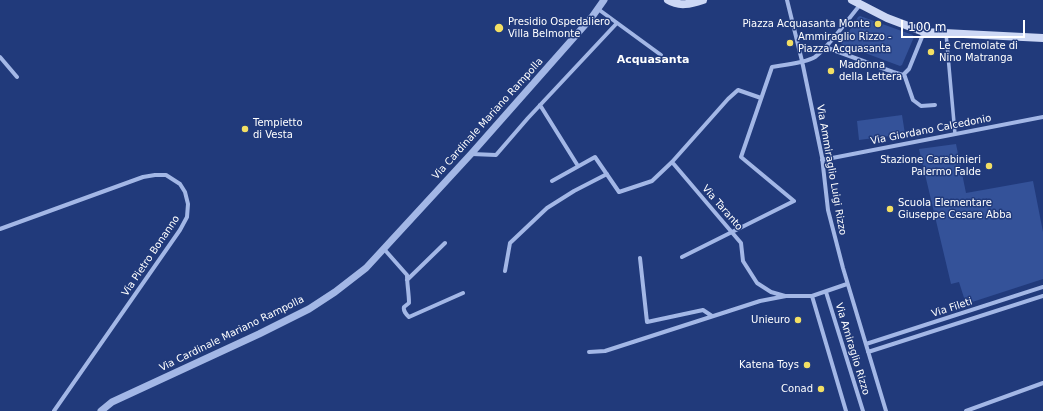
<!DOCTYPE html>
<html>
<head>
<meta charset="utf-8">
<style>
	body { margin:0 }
	#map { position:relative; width:1043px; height:411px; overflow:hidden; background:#213a7b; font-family:"DejaVu Sans",sans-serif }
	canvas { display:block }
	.scale { position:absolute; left:901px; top:20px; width:124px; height:18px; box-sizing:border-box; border:2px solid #fff; border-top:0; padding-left:5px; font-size:12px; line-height:14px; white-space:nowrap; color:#fff; -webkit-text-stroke:3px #213a7b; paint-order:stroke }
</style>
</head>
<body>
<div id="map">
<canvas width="1043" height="411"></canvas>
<div class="scale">100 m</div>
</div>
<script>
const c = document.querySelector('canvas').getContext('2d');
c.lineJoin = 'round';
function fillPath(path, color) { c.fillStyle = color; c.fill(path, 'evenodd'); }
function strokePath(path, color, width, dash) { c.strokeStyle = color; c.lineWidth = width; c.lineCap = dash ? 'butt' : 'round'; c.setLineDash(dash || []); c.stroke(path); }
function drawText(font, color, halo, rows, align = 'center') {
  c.font = font + ' "DejaVu Sans",sans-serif'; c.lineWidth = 3; c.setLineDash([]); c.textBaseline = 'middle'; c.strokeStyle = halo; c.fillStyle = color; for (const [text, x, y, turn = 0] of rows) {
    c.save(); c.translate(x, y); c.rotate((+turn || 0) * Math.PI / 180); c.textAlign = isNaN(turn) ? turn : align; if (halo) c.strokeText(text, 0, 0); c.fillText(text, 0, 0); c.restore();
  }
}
const green = new Path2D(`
	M860 16 913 35 914 37 902 65 900 66 841 44 858 17Z
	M902 115 905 134 859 140 857 121Z
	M956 144 966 193 1033 181 1043 232V279L966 304 959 282 951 284 919 149Z`);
const pedestrian = new Path2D(`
	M946 33 955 134`);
const minor = new Path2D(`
	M787 0 802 61 822 157 828 210 843 268 886 411
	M598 9 661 55
	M825 47 893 72 903 75 909 69 924 32
	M0 57 17 77
	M904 74 913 100 921 106 935 105
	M540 105 578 166
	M472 154 496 155 528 118 617 23
	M822 160 1043 117
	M672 162 741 243 743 261 757 283 771 292 785 296
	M552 181 595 157 619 192 652 181 672 162 728 99 738 90 761 98
	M0 229 143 177 155 175H166L180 184 185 192 188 204 187 217 180 230 54 411
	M384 249 407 275C407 284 409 294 409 303L404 307C403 311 406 314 409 317L463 293
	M682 257 794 201 741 157 772 67C784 65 805 63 815 57 829 47 848 19 860 5
	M640 258 647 322 703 310 712 316
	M505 271 510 243 547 208 574 191 607 174
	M407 280 445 243
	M826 292 863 411
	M812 296 846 411
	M866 344 1043 287
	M589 352 605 351 760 301 786 296H812L847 284
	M868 352 1043 296
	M966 411 1043 383`);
const tertiary = new Path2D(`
	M101 411 112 402 259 334 309 309 335 292 366 268 471 154 592 17 604 0`);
const secondary = new Path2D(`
	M668 0C679 7 691 4 703 0
	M852 0 887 18 924 32 1043 38`);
const markers = [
	[878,24,4,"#f3df64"],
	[499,28,5,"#f3df64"],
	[790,43,4,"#f3df64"],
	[931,52,4,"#f3df64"],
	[831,71,4,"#f3df64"],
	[245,129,4,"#f3df64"],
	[989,166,4,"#f3df64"],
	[890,209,4,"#f3df64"],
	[798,320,4,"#f3df64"],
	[807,365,4,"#f3df64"],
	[821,389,4,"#f3df64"]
];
const poiNames = [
	["Presidio Ospedaliero",508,22],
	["Villa Belmonte",508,34],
	["Piazza Acquasanta Monte",870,24,"right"],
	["Ammiraglio Rizzo -",798,37],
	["Piazza Acquasanta",798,49],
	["Le Cremolate di",939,46],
	["Nino Matranga",939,58],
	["Madonna",839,65],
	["della Lettera",839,77],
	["Tempietto",253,123],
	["di Vesta",253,135],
	["Stazione Carabinieri",981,160,"right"],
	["Palermo Falde",981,172,"right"],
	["Scuola Elementare",898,203],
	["Giuseppe Cesare Abba",898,215],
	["Unieuro",790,320,"right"],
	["Katena Toys",799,365,"right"],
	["Conad",813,389,"right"]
];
const streetNames = [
	["Via Cardinale Mariano Rampolla",488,119,-48],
	["Via Giordano Calcedonio",931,130,-11],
	["Via Ammiraglio Luigi Rizzo",831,170,80],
	["Via Taranto",722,208,49],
	["Via Pietro Bonanno",151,256,-56],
	["Via Fileti",952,308,-18],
	["Via Cardinale Mariano Rampolla",232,334,-26],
	["Via Amiraglio Rizzo",852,349,73]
];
const neighbourhoodNames = [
	["Acquasanta",653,60]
];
fillPath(green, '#345299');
strokePath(pedestrian, '#a3b7e6', 3.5);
strokePath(minor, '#a3b7e6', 4);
strokePath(tertiary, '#a3b7e6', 7);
strokePath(secondary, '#cdd8f5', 8);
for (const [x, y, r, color] of markers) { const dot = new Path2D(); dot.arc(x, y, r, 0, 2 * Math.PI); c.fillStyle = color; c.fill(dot); strokePath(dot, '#213a7b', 1.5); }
drawText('10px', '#fff', '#213a7b', poiNames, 'left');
drawText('10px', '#fff', '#213a7b', streetNames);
drawText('bold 11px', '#fff', '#213a7b', neighbourhoodNames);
</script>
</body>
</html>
